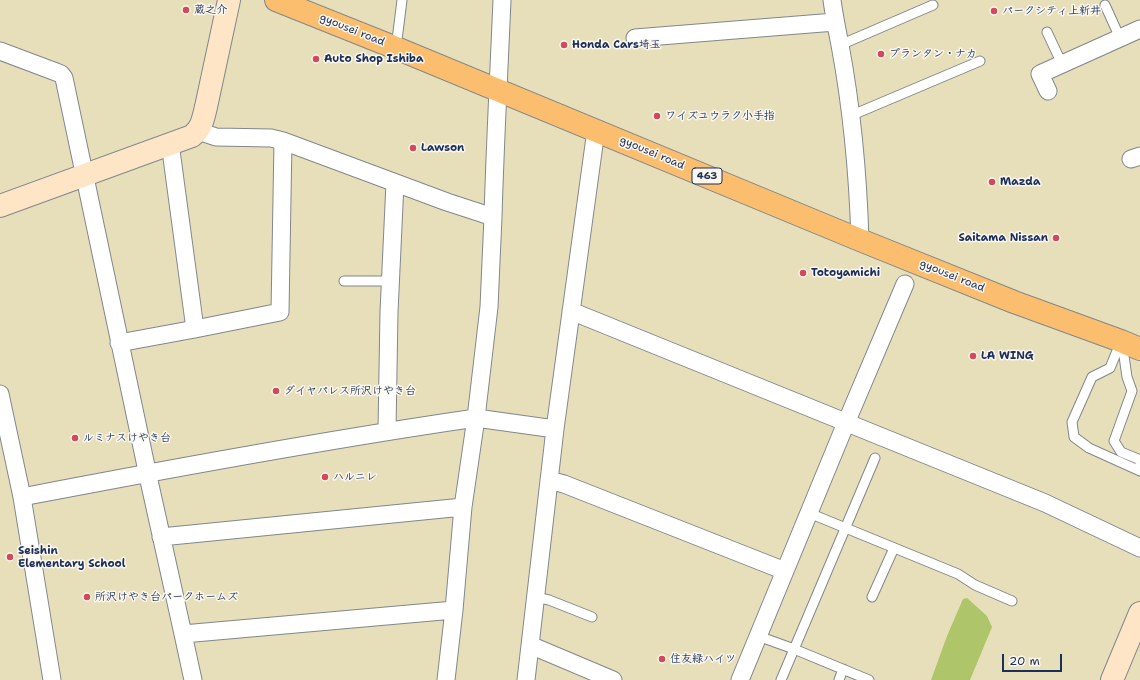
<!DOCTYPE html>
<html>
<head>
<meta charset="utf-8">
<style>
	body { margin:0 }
	#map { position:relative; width:1140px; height:680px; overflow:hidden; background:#e7dfba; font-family:"Shantell Sans",sans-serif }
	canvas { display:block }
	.scale { position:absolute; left:1002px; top:654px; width:60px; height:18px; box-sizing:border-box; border:2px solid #1b2f5e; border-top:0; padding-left:5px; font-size:12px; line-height:14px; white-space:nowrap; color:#1b2f5e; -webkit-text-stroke:3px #fbf7ec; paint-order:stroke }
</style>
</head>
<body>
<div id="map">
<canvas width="1140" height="680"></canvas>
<div class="scale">20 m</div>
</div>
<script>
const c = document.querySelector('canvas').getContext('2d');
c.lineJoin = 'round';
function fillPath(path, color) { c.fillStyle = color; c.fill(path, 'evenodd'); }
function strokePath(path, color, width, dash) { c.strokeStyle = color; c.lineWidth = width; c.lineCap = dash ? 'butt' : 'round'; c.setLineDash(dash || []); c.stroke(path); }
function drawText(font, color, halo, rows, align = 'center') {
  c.font = font + ' "Shantell Sans","Klee One",sans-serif'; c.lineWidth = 3; c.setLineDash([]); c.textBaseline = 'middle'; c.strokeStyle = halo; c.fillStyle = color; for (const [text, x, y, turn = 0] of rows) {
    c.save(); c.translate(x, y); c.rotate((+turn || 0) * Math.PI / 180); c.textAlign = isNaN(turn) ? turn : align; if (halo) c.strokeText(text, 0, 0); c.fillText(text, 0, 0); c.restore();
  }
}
const green = new Path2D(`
	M967 598 987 616 992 627 970 680H931L947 636 963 599Z`);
const lane = new Path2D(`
	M1105 5 1120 38
	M1047 32 1062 64
	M840 45 933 5
	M396 48 402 0
	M850 116 980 61
	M344 281H390
	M1121 341 1110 368 1092 377 1072 422 1074 437 1089 448 1140 471
	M1122 342 1127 377 1132 391 1114 441 1121 452 1138 459 1140 462
	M809 513 958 574 975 585 1012 601
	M535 597 549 600 592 617
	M872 597 894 548
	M758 636 794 649 869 680
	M781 680 875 458
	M839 680 843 669`);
const street = new Path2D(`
	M832 0C834 15 837 30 840 45 852 109 858 175 860 240
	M635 38 835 22
	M0 51 56 72 61 74 64 78 150 485 183 634
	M1048 91 1040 74 1140 29
	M198 131 216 137 271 138 283 141 447 202 493 217 489 307 476 418 555 429
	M170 143 195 329
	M1131 159 1140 156
	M493 217C495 145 499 72 502 0
	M571 311 1045 503 1140 548
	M119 343 195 329 280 312 283 141
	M0 394 22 497 52 680
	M387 430 389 312 395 183
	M549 480 564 484 785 571
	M22 497C173 468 324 440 476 418L463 507 454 610 446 680
	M161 537 463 507
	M530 645 613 680
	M193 680 183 634 454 610
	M526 680 555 429 596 130
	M740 680 846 423 905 284`);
const secondary = new Path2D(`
	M0 206 192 136C202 128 203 119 206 107L229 0
	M1112 680 1140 613`);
const highway = new Path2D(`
	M276 0 396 48 860 240 1014 302 1121 341 1140 349`);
const markers = [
	[186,10,4,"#d1495b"],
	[994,11,4,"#d1495b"],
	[564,45,4,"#d1495b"],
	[881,54,4,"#d1495b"],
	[316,59,4,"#d1495b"],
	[657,116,4,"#d1495b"],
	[413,148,4,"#d1495b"],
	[992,182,4,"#d1495b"],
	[1056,238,4,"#d1495b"],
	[803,273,4,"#d1495b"],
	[973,356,4,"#d1495b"],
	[276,391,4,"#d1495b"],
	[75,438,4,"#d1495b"],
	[325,477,4,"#d1495b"],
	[10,557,4,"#d1495b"],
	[87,597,4,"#d1495b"],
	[662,659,4,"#d1495b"]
];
const shields = [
	[707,176,30]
];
const shieldNames = [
	["463",707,176]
];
const poiNames = [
	["蔵之介",194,10],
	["パークシティ上新井",1002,11],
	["Honda Cars埼玉",572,45],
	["プランタン・ナカ",889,54],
	["Auto Shop Ishiba",324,59],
	["ワイズユウラク小手指",665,116],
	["Lawson",421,148],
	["Mazda",1000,182],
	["Saitama Nissan",1048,238,"right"],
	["Totoyamichi",811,273],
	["LA WING",981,356],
	["ダイヤパレス所沢けやき台",284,391],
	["ルミナスけやき台",83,438],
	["ハルニレ",333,477],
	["Seishin",18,551],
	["Elementary School",18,564],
	["所沢けやき台パークホームズ",95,597],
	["住友緑ハイツ",670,659]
];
const streetNames = [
	["gyousei road",352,30,22],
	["gyousei road",652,153,23],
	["gyousei road",952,276,22]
];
fillPath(green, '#aec56a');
strokePath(lane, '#81878c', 11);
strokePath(street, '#81878c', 19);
strokePath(secondary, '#81878c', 24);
strokePath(highway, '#81878c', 24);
strokePath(lane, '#fff', 9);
strokePath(street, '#fff', 17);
strokePath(secondary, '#fde5c5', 22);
strokePath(highway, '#fbbe6e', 22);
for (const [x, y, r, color] of markers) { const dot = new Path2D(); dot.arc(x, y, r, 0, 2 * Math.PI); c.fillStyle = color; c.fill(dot); strokePath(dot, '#fbf7ec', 1.5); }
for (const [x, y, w] of shields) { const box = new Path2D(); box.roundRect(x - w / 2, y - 8, w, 16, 3); c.fillStyle = '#fbf7ec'; c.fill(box); strokePath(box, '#1b2f5e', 1); }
drawText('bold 10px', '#1b2f5e', null, shieldNames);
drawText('bold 11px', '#1b2f5e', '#fbf7ec', poiNames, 'left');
drawText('11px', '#1b2f5e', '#fbf7ec', streetNames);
</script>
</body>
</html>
